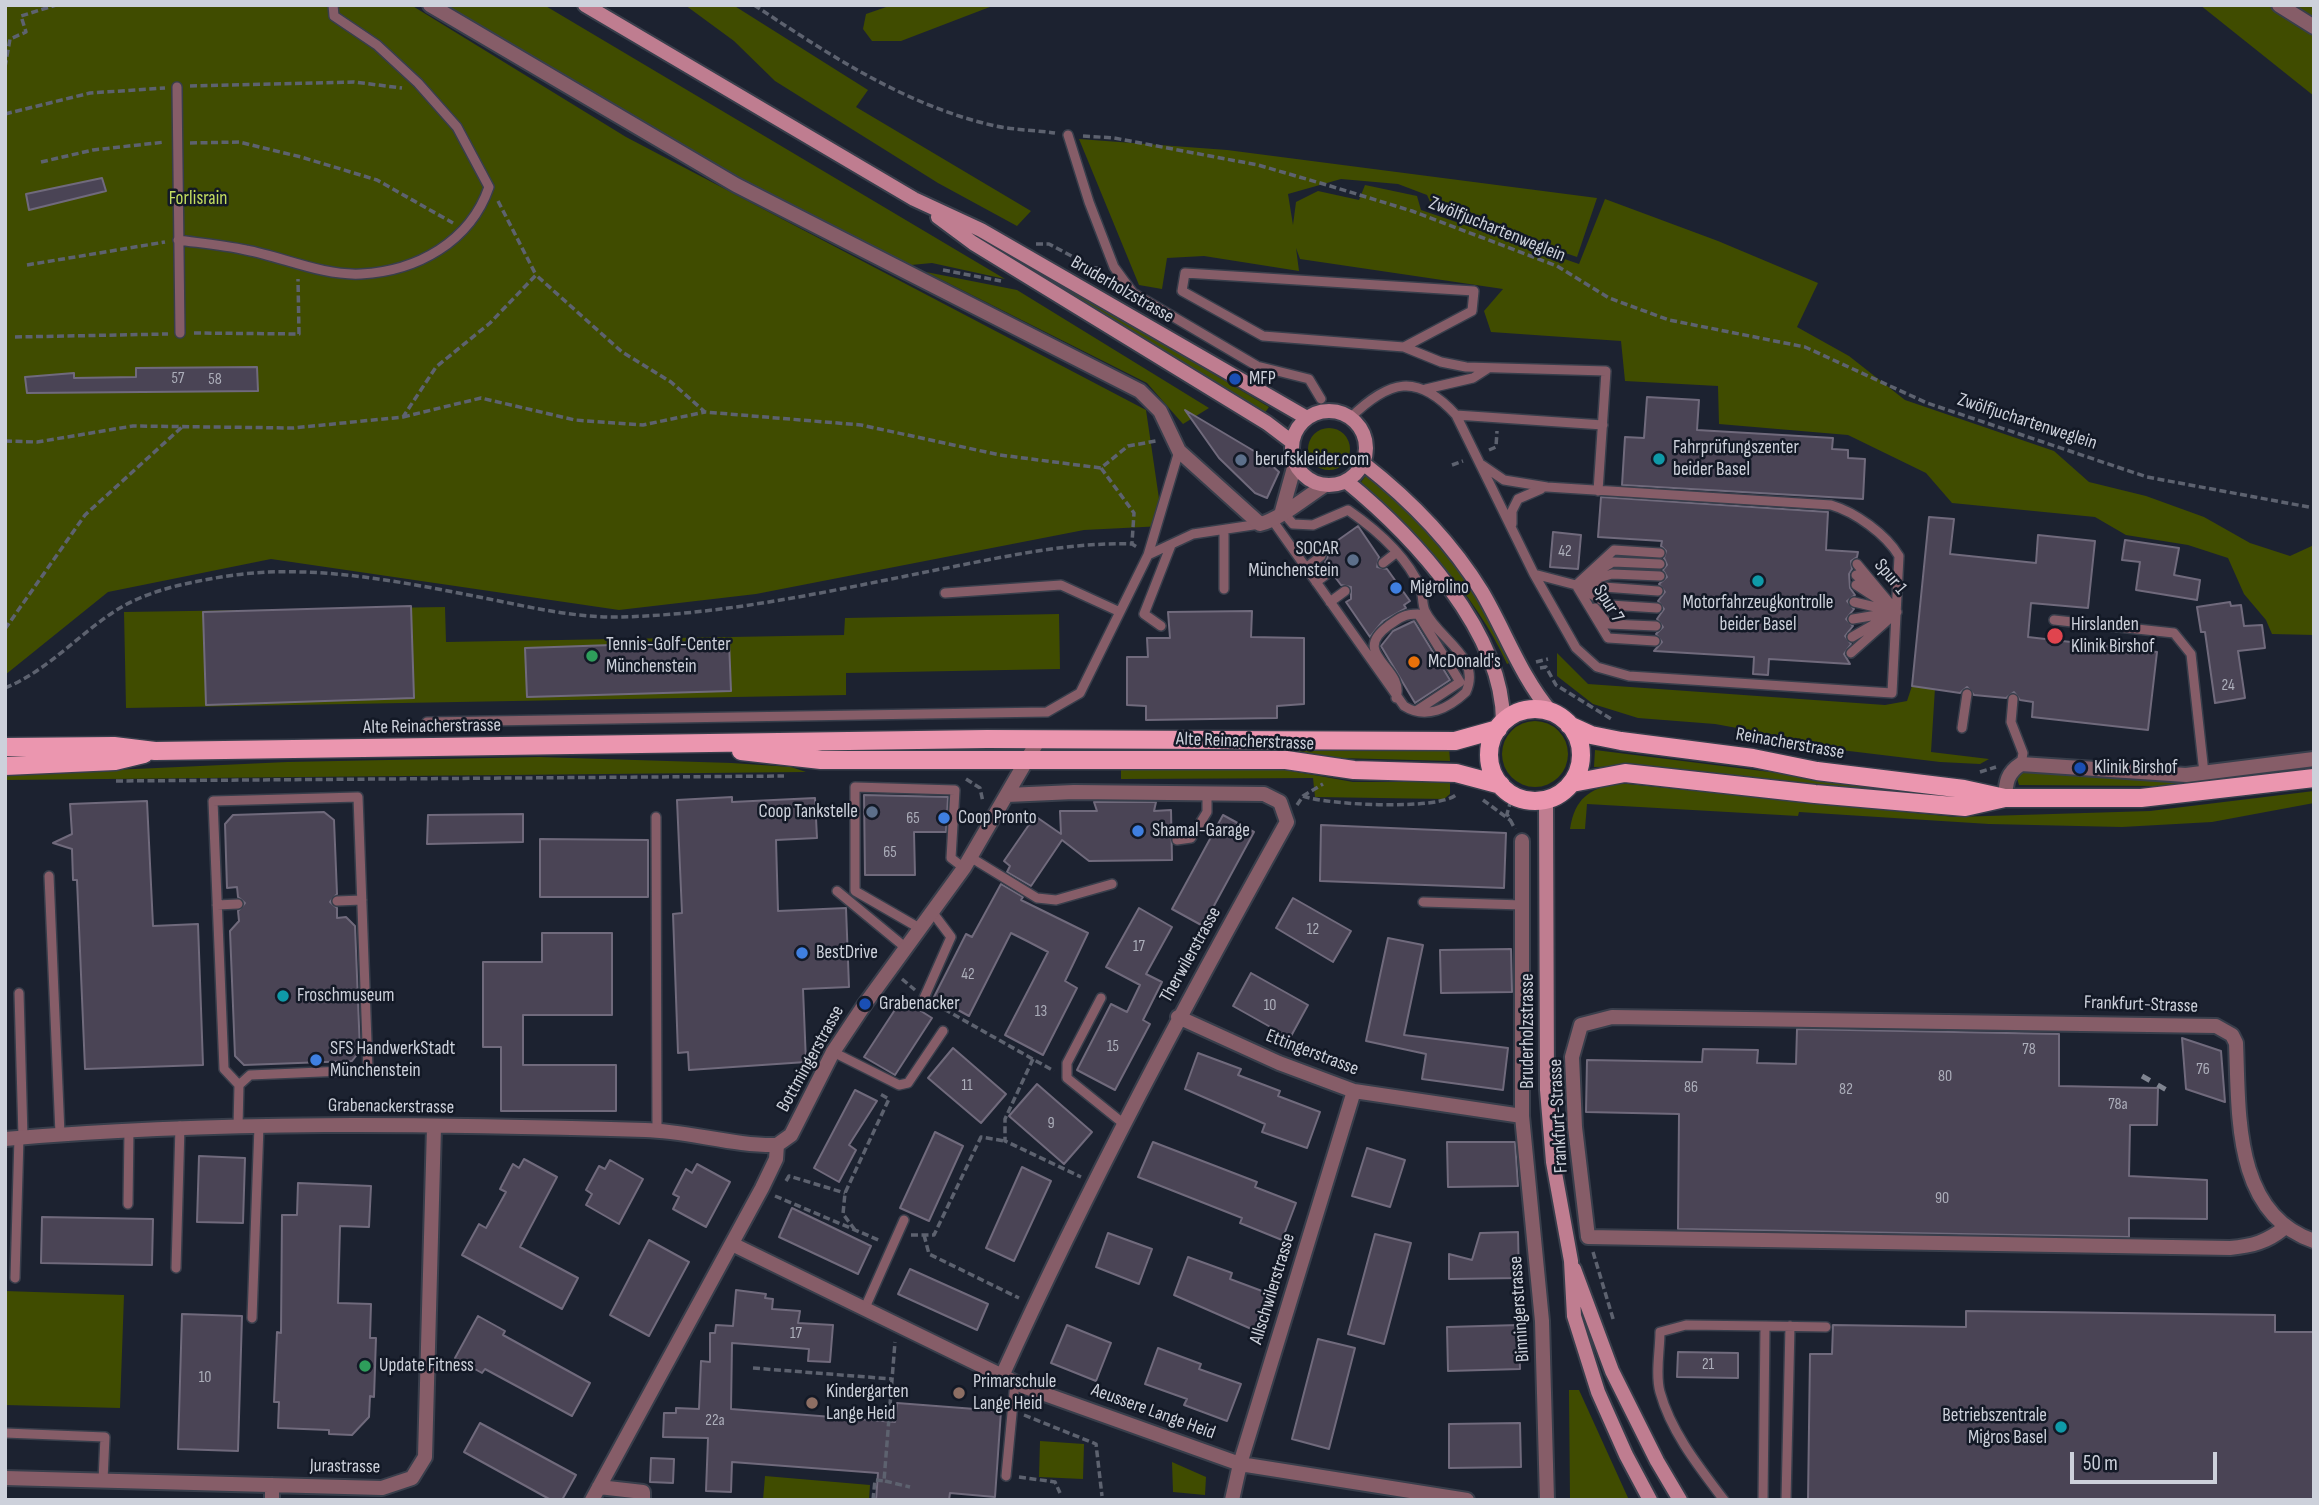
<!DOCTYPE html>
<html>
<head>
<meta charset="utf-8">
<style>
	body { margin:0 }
	#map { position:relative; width:2319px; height:1505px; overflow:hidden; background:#1c2230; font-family:"Sofia Sans Condensed",sans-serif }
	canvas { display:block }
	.frame { position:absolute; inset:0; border:7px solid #cdd1db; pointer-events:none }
	.scale { position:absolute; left:2070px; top:1452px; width:147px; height:32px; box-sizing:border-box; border:4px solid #cdd1db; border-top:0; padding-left:9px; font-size:21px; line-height:24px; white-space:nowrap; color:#cdd1db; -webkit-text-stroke:5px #131926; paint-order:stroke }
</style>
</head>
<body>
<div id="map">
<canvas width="2319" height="1505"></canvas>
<div class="frame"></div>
<div class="scale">50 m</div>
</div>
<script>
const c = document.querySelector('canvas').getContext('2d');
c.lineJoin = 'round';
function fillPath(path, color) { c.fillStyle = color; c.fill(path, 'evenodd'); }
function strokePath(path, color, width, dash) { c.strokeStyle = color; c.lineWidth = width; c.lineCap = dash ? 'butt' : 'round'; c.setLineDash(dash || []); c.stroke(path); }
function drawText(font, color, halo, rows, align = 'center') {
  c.font = font + ' "Sofia Sans Condensed",sans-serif'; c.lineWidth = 5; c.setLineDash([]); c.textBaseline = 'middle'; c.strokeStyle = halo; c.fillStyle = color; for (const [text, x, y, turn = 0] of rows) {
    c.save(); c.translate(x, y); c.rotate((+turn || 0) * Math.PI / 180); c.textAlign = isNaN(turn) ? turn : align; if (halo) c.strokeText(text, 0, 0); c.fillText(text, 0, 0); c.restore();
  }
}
const green = new Path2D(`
	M5 5H411L626 137 1146 410 1163 526 1084 530 756 594 619 610 271 559 108 592 5 675Z
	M442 5H544L1005 279 932 263 911 265 872 247 699 157Z
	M685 5H733L868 90 856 107 1031 211 1017 226 938 183 775 81 734 41Z
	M892 5H995L901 41H872L863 29 866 14Z
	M2200 5H2314V96Z
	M1079 139 1227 150 1597 198 1577 257 1433 208 1427 195 1398 184 1341 179 1288 194 1293 225 1296 202 1318 191 1359 200 1365 185 1417 196 1421 210 1579 264 1605 199 1718 241 1818 283 1797 327 1849 356 1905 400 2054 451 2089 482 2146 496 2204 517 2250 543 2290 556 2314 545V635L2272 634 2266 620 2244 594 2228 558 2188 545 2126 535 2095 517 1952 503 1926 473 1848 435 1719 424 1718 386 1625 381 1621 341 1491 332 1484 311 1503 289 1300 259 1296 248 1299 271 1204 256 1167 258 1162 289 1139 285Z
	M1029 264 1269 407 1264 414 1026 268Z
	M926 272 1017 290 1209 408 1183 424 1147 383Z
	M1308 449a21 21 0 1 1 42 0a21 21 0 1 1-42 0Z
	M1367 474 1430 533 1472 588 1514 661 1507 664C1475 592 1416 535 1361 482Z
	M445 607 446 642 844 635 845 618 1059 614 1060 669 846 673V695L126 708 124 612Z
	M1557 653 1588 684 1885 705 1907 701 1912 686 1935 688 1931 752 1989 759 1980 764 1940 762 1816 747 1781 736 1715 724 1638 718 1593 704 1557 676Z
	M1502 754a33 33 0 1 1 66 0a33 33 0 1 1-66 0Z
	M961 747 964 751 961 754 775 748Z
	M1449 747 1450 761 1340 758 1303 753 1196 748Z
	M1595 750 1882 786 1883 794 1634 766 1594 767Z
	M539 757 732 763 791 767 806 772 5 780V775L287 762Z
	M2314 765 2249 778 2157 786 2019 785 2017 778 2022 772 2030 770 2187 781Z
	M1121 769 1286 770 1353 782H1450V794L1444 799 1315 797 1313 778 1121 779Z
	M1618 783 1955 817 2150 811 2314 791V803L2212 822 2122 827 1989 824 1799 812 1798 816 1587 804 1585 829H1570C1575 798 1589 789 1618 783Z
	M5 1291 124 1295 120 1408 5 1405Z
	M1569 1390H1579L1629 1500H1570Z
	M1040 1441 1084 1444 1083 1479 1039 1477Z
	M1172 1462 1206 1477 1205 1495 1173 1492Z
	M765 1476 870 1485 869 1500H763Z`);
const building = new Path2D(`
	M102 178 106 191 29 210 26 194Z
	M257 367 258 391 27 393 25 377 74 373V378L136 377V368Z
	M1647 397 1699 400 1697 430 1833 438 1832 449 1848 450V458L1865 459 1863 499 1622 485 1625 437 1644 438Z
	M1185 410 1259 454 1279 472 1267 498 1255 493 1219 458Z
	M1601 497 1828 512 1826 550 1858 552 1857 557 1851 561 1852 569 1849 574 1850 588 1855 595 1847 601 1854 609 1846 619 1853 626 1845 636 1851 644 1844 654 1850 664 1769 659 1768 675 1753 674 1754 657 1654 651 1662 642 1656 634 1663 627 1657 619 1664 609 1658 601 1665 592 1659 584 1667 577 1663 570 1667 565 1664 558 1666 551 1661 546 1662 541 1598 537Z
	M1929 517 1954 519 1950 554 2036 563 2038 535 2095 541 2088 608 2031 603 2028 637 2157 652 2148 730 2032 717 2033 702 2020 700 2014 692 2006 698 1974 695 1967 687 1960 693 1912 686Z
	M1358 526 1379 557 1377 567 1387 569 1410 601 1404 605 1406 608 1383 621 1370 637 1346 602 1351 599V587L1341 585 1335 577 1337 567 1325 562 1328 556 1324 550Z
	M1553 532 1581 535 1578 569 1550 567Z
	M2125 540 2179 548 2174 575 2200 580 2197 600 2136 590 2140 562 2122 560Z
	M2230 602 2231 606 2241 605 2244 626 2262 625 2265 648 2238 651 2245 698 2215 703 2205 632H2201L2197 607Z
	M411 606 414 698 206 705 203 612Z
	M1252 611 1251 637 1304 638V704L1277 706V718L1146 720V706L1127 705V657H1148L1147 638H1170L1168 612Z
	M1414 621 1450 680 1415 703 1381 646 1393 631Z
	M729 641 731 691 527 697 525 648Z
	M864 795 948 797 946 832H914L915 875H865Z
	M732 797V802L815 798 817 838 776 840 778 911 846 908 849 987 803 989 806 1062 689 1070 688 1052 678 1053 673 914 682 913 677 800Z
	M147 801 153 926 198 924 203 1065 85 1069 77 880H73L72 849 53 843 72 834 70 804Z
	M1094 802H1156L1154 811 1171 810 1172 860 1089 861 1062 840 1031 886 1007 872 1010 866 1004 861 1035 816 1061 834 1060 811H1097Z
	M324 812 334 820 337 894 330 902 337 908V918L346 917 355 926 360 1051 352 1061 244 1065 235 1056 230 931 239 921 238 911 245 903 238 897 237 887 227 888 225 824 233 815Z
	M523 814V842L427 844 428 815Z
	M1223 815 1254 832 1203 926 1172 909Z
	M1321 825 1506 833 1504 888 1320 881Z
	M540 839 648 840V897H540Z
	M1001 884 1023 897 1021 900 1088 933 1065 981 1077 988 1043 1055 1005 1035 1048 952 1027 941 1011 933 969 1016 934 997 966 934 972 937Z
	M1293 898 1351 931 1333 962 1276 928Z
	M1139 908 1172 927 1146 974 1162 982 1143 1020 1150 1024 1115 1090 1077 1070 1111 1004 1127 1012 1140 985 1106 967Z
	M542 933H612V1015H523V1065H616V1111H501V1047H483V962H542Z
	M1388 938 1423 945 1404 1035 1508 1048 1503 1090 1422 1079 1426 1054 1366 1041Z
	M1511 949 1512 992 1441 993 1440 950Z
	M1251 973 1308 1005 1290 1038 1233 1006Z
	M902 999 932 1018 895 1075 864 1057Z
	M1797 1029 2059 1034V1086L2158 1088 2157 1125H2130L2129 1176 2207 1180V1219L2129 1218V1237L1678 1229 1679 1114 1586 1112 1587 1060 1702 1062 1703 1049 1758 1050 1757 1063 1796 1064Z
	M2182 1038 2221 1051 2225 1102 2186 1089Z
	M953 1048 1006 1094 981 1123 928 1078Z
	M1198 1053 1241 1069 1238 1075 1280 1091 1278 1096 1320 1112 1307 1148 1262 1132 1265 1124 1185 1089Z
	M1037 1084 1092 1132 1064 1164 1009 1116Z
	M855 1090 877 1101 849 1145 856 1150 839 1182 814 1168Z
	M935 1132 963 1146 929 1221 900 1208Z
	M1153 1142 1257 1182 1255 1187 1296 1203 1282 1240 1240 1223 1242 1218 1138 1177Z
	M1447 1142H1515L1518 1186 1448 1187Z
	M1367 1148 1405 1160 1390 1207 1352 1196Z
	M199 1156 245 1158 243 1223 197 1222Z
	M524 1159 557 1177 520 1247 578 1278 562 1309 462 1255 479 1224 486 1228 506 1192 500 1189 513 1164 519 1168Z
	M610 1160 643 1179 619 1224 586 1205 592 1194 586 1190 599 1166 605 1169Z
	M697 1164 730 1182 706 1227 673 1209 679 1197 673 1194 686 1169 692 1173Z
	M1022 1167 1051 1181 1014 1261 986 1248Z
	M298 1183 371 1186 369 1227 340 1226 338 1303 371 1304 370 1338H376L374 1397 370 1396 369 1417 352 1435 329 1434V1430L278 1428 279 1402H274L277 1332 281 1333 282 1215H297Z
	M792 1208 871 1246 858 1274 779 1237Z
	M42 1217 153 1219 152 1265 41 1263Z
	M1518 1232 1519 1278 1449 1279V1254L1472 1260 1480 1233Z
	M1108 1233 1152 1249 1139 1284 1096 1267Z
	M1375 1234 1411 1243 1384 1344 1348 1334Z
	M649 1240 689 1262 649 1336 610 1315Z
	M1188 1257 1232 1273 1230 1279 1270 1294 1256 1331 1174 1295Z
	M910 1269 988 1304 977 1330 898 1294Z
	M736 1290 766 1294 765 1298 773 1299 772 1309 800 1311 798 1323 833 1325 830 1362 808 1361 809 1349 732 1343 731 1409 895 1422 897 1403 1001 1411 995 1497 950 1493 949 1500H876L878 1473 732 1462 731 1492 706 1491 708 1438 663 1437 664 1413H676V1408L699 1409 701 1361 710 1362V1333H715L716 1325 733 1326Z
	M1966 1311 2275 1315V1332H2314V1500H1808L1810 1354H1832L1833 1325 1966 1327Z
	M182 1314 242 1316 238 1451 178 1449Z
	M478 1316 505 1331 503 1335 590 1383 572 1416 485 1369 482 1373 455 1358Z
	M1067 1325 1111 1343 1096 1381 1051 1363Z
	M1519 1325 1520 1369 1448 1371 1447 1327Z
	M1318 1339 1355 1348 1329 1449 1292 1439Z
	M1158 1348 1201 1364 1199 1369 1241 1384 1227 1421 1184 1405 1187 1399 1145 1384Z
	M1678 1352 1738 1353V1378L1677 1377Z
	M480 1423 576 1475 562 1500H551L464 1452Z
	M1520 1423 1521 1467 1449 1468V1424Z
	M651 1458 674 1459 673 1483 650 1482Z`);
const path = new Path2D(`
	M754 5C828 54 903 104 991 125 1012 130 1034 130 1055 133
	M5 67 10 39 26 32 21 16 56 5
	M190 86 354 82 402 88
	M5 114 90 93 165 88
	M1083 136 1114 138 1258 165 1327 185 1412 211 1557 266 1609 298 1669 320 1805 347 1927 403 2147 477 2314 508
	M190 143 239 142 301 157 377 180 453 223
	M41 162 93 150 165 142
	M498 201 536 275
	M1036 244H1049L1094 268H1101
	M27 265 165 242
	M943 270 1001 281
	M194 333 299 334 298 279
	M15 337 168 334
	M403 417 481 398 575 420 643 425 705 412
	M5 441 37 442 133 426 293 428 403 417 436 367 490 323 536 275 622 352 671 382 705 412 861 425 1000 455 1101 468 1128 446 1156 441
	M1489 450 1496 447 1497 431
	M1452 465 1463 461
	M1101 468 1134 513 1132 543
	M5 629 85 515 182 427
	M1536 662 1548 659
	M1540 668 1546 667 1556 685 1613 720
	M5 688C47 671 78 635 115 611 146 591 185 583 221 577 308 562 403 582 489 599 534 608 576 618 622 617 730 614 835 590 941 569 1004 557 1068 542 1132 544L1137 547
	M1980 772 1996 767
	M966 779 980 788 983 802
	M116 781 784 776
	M1303 796C1326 805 1441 811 1457 794
	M1483 800 1510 820
	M1511 800 1507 814 1515 829
	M1297 805 1303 796 1323 784
	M902 979 915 990
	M935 1004 1054 1071
	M1033 1059 1005 1119V1141L1081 1177
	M786 1181 789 1176 845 1193
	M775 1196 881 1241
	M855 1230 843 1214 845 1193 889 1099 880 1094
	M911 1235H934L981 1137 1005 1141
	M924 1235 929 1254 1019 1298
	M1593 1252 1614 1322
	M753 1368 892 1379
	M1024 1415 1096 1444 1102 1496
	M1019 1477 1055 1482 1060 1493
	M885 1481 910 1487
	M873 1500 875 1480 884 1481 895 1342
	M1006 1500V1498`);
const service = new Path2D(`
	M177 87 180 333
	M1068 135 1089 202 1114 267 1133 293 1257 366 1309 379 1321 399
	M178 240C200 243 224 245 246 250 283 257 323 276 361 274 417 271 470 242 489 187L457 127 418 83 377 45 334 16 333 5
	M1404 347 1472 311 1474 291 1185 273 1182 291 1263 336 1404 347 1441 362 1466 367 1606 371 1598 491
	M1426 389 1473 378 1487 369
	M1456 415 1603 425
	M1350 418C1389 380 1417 372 1456 415L1534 574 1576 648 1597 667 1629 676 1892 693 1899 556C1886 534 1855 512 1831 505L1547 487 1504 480 1482 465
	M1273 521 1404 706C1426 720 1449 708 1466 692 1482 657 1438 639 1425 611 1422 604 1423 596 1421 589 1407 556 1377 530 1348 510L1313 525 1293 524 1282 511
	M1512 524V511L1518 499 1541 489
	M1148 555 1193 534 1260 524
	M1383 563 1397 552
	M1857 564 1897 612
	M1306 568 1321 556
	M1595 573 1613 562 1660 564
	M1534 574 1576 585 1658 591
	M1856 575 1872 590
	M1588 581 1612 574 1660 576
	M1316 582 1331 571
	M1576 585 1608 638 1655 641
	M1576 585 1614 550 1660 553
	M1856 585 1890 607
	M1577 586 1610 605 1657 608
	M1224 589V530
	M945 593 1061 585 1120 612
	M1330 602 1345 591
	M1854 602 1888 610
	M1595 608 1608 624 1656 626
	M1853 619 1895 612
	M2054 620 2174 633 2191 654 2204 773
	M1161 626 1144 614 1171 545
	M1852 637 1880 621
	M1851 653 1897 612
	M1396 698C1406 667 1349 655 1388 626 1399 618 1404 614 1418 614L1460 682 1416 711
	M2013 699 2011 722 2023 753 2021 764
	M427 722 1047 712 1080 693 1148 555 1179 451
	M1962 728 1967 694
	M656 817 657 1130
	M1177 840 1191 838 1207 812V793
	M970 857 1037 898 1056 900 1112 884
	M49 876 60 1134
	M837 891 906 948
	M337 901 362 900
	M1423 902 1523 905
	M217 905 238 904
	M921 929 855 891V787L955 790 951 858 964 868
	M19 993 23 1137
	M924 998 951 937 933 913
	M1101 998 1067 1063V1078L1124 1124
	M833 1052 899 1085 908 1083 943 1031
	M238 1126 239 1085 250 1075 368 1070 358 797 213 801 224 1069 239 1085
	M128 1204 129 1130
	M176 1268 180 1126
	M15 1278 19 1137
	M864 1310 904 1220
	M252 1318 259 1126
	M1765 1326 1826 1327
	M5 1433 105 1437 103 1480
	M1006 1476 1015 1382
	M1724 1500C1699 1467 1671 1432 1660 1392 1655 1374 1660 1350 1660 1332L1686 1325 1765 1326 1763 1500
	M1786 1500 1790 1326`);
const minor = new Path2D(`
	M430 5 736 185 1140 391 1160 411 1179 451 1260 524C1279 520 1306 497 1325 485
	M2279 5 2314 27
	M1282 511 1295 464
	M2005 798C2006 782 2007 773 2021 764L2186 775 2314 759
	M1522 841V1116L1542 1321 1547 1500
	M1178 1017 1279 1063 1354 1091 1522 1116
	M5 1139C218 1120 432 1124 645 1130 689 1131 733 1146 777 1145L791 1135 833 1052 865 1004 964 868 1039 739
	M2284 1228C2267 1242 2252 1246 2230 1248L1588 1237 1575 1127 1572 1057 1581 1025 1612 1017 2216 1026 2232 1035 2236 1043C2239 1113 2233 1214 2314 1241
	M732 1244 1025 1387 1240 1464 1467 1500
	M1002 1376C1088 1186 1186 1003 1287 822L1280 802 1264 794 1074 792 1007 795
	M5 1478 382 1488 412 1478 425 1457 434 1127
	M599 1487 643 1492V1500
	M272 1500V1485
	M592 1500 762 1188 776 1159 777 1145
	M1232 1500 1240 1464 1354 1091`);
const secondary = new Path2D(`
	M585 5 914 199 981 230 1307 418
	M938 217 973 243 1267 423 1292 442
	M1292 448a37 37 0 1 1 74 0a37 37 0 1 1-74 0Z
	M1363 463C1409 499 1451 541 1482 592 1505 631 1521 677 1551 712
	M1346 481C1412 535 1504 632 1503 723
	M1546 799 1547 1090 1553 1162 1571 1261 1574 1316 1598 1392 1626 1455 1650 1500
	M1574 1269 1612 1371 1657 1461 1680 1500`);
const primary = new Path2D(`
	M1489 755a46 46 0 1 1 92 0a46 46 0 1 1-92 0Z
	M1569 725 1591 735 1621 741 1753 758 1817 771 1964 789 2005 798H2141L2314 778
	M5 747 114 746 155 751 987 739 1455 741 1498 729
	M741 751 821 760H1286L1354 770 1456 773 1501 785
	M5 766 115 761 144 754
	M1572 783 1625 773 1815 794 1965 807 2005 798`);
const rail = new Path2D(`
	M2142 1076 2170 1092`);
const markers = [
	[1235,379,7,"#1a4fb4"],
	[1659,459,7,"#0f9aa8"],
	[1241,460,7,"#5c6f8a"],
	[1353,560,7,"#5c6f8a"],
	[1758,581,7,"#0f9aa8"],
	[1396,588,7,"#3f7fe0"],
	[2055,636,9,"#e0444e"],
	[592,656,7,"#2e9e5b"],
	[1414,662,7,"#e8710a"],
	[2080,768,7,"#1a4fb4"],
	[872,812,7,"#5c6f8a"],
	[944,818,7,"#3f7fe0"],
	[1138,831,7,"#3f7fe0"],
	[802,953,7,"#3f7fe0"],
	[283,996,7,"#0f9aa8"],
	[865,1004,7,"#1a4fb4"],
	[316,1060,7,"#3f7fe0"],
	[365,1366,7,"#2e9e5b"],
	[959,1393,7,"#8d6e63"],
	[812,1403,7,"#8d6e63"],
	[2061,1427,7,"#0f9aa8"]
];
const numberNames = [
	["57",178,379],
	["58",215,380],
	["42",1565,552],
	["24",2228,686],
	["65",913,819],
	["65",890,853],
	["12",1313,930],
	["17",1139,947],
	["42",968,975],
	["10",1270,1006],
	["13",1041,1012],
	["15",1113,1047],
	["78",2029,1050],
	["76",2203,1070],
	["80",1945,1077],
	["11",967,1086],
	["86",1691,1088],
	["82",1846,1090],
	["78a",2118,1105],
	["9",1051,1124],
	["90",1942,1199],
	["17",796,1334],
	["21",1708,1365],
	["10",205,1378],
	["22a",715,1421]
];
const parkNames = [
	["Forlisrain",198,199]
];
const streetNames = [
	["Zwölfjuchartenweglein",1497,230,22],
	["Bruderholzstrasse",1122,290,30],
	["Zwölfjuchartenweglein",2027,422,18],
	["Spur 1",1890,577,50],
	["Spur 7",1608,604,58],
	["Alte Reinacherstrasse",432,727,-1],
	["Alte Reinacherstrasse",1245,742,2],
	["Reinacherstrasse",1790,744,10],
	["Therwilerstrasse",1191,955,-61],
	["Frankfurt-Strasse",2141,1005,2],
	["Bruderholzstrasse",1528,1031,-90],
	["Ettingerstrasse",1312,1053,21],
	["Bottmingerstrasse",811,1059,-61],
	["Grabenackerstrasse",391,1107,1],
	["Frankfurt-Strasse",1559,1116,-93],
	["Allschwilerstrasse",1273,1289,-73],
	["Binningerstrasse",1520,1309,-94],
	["Aeussere Lange Heid",1153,1412,20],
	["Jurastrasse",345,1467,1]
];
const poiNames = [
	["MFP",1249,379],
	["Fahrprüfungszenter",1673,448],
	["beider Basel",1673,470],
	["berufskleider.com",1255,460],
	["SOCAR",1339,549,"right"],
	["Münchenstein",1339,571,"right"],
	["Migrolino",1410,588],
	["Motorfahrzeugkontrolle",1758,603,"center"],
	["beider Basel",1758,625,"center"],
	["Hirslanden",2071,625],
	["Klinik Birshof",2071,647],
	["Tennis-Golf-Center",606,645],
	["Münchenstein",606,667],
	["McDonald's",1428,662],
	["Klinik Birshof",2094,768],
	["Coop Tankstelle",858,812,"right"],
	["Coop Pronto",958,818],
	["Shamal-Garage",1152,831],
	["BestDrive",816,953],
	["Froschmuseum",297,996],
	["Grabenacker",879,1004],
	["SFS HandwerkStadt",330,1049],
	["Münchenstein",330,1071],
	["Update Fitness",379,1366],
	["Primarschule",973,1382],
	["Lange Heid",973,1404],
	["Kindergarten",826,1392],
	["Lange Heid",826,1414],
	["Betriebszentrale",2047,1416,"right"],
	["Migros Basel",2047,1438,"right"]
];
fillPath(green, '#404c00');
fillPath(building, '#4a4455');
strokePath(building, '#706a7c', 2);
strokePath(service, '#383e4b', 12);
strokePath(minor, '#383e4b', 18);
strokePath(secondary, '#383e4b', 18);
strokePath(primary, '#383e4b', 21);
strokePath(path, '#5d626f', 3.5, [7, 3.5]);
strokePath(service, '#865d68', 9);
strokePath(minor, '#865d68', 14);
strokePath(secondary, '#bf7d90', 14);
strokePath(primary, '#eb96af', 18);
strokePath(rail, '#808591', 5, [9, 9]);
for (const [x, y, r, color] of markers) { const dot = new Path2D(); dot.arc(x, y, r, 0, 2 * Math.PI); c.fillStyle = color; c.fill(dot); strokePath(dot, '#131926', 2.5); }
drawText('16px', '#acaeba', null, numberNames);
drawText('19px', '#c4de60', '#131926', parkNames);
drawText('19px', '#cdd1db', '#131926', streetNames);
drawText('19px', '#cdd1db', '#131926', poiNames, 'left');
</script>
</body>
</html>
